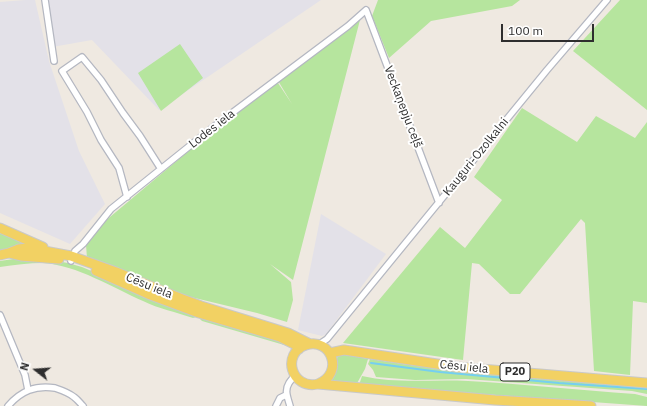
<!DOCTYPE html>
<html>
<head>
<meta charset="utf-8">
<style>
	body { margin:0 }
	#map { position:relative; width:647px; height:406px; overflow:hidden; background:#efe9e1; font-family:"IBM Plex Sans",sans-serif }
	canvas { display:block }
	.north { position:absolute; left:16px; top:350px; width:40px; height:40px; -webkit-text-stroke:3px #fff; paint-order:stroke; rotate:287deg; font-size:11px; font-weight:700; line-height:16px; text-align:center; color:#2e2e2e }
	.north::after { content:''; display:block; margin:auto; width:14px; height:18px; background:#2e2e2e; clip-path:polygon(50% 0,100% 100%,50% 72%,0 100%) }
	.scale { position:absolute; left:501px; top:24px; width:93px; height:18px; box-sizing:border-box; border:2px solid #2e2e2e; border-top:0; padding-left:5px; font-size:12px; line-height:14px; white-space:nowrap; color:#2e2e2e; -webkit-text-stroke:3px #fff; paint-order:stroke }
</style>
</head>
<body>
<div id="map">
<canvas width="647" height="406"></canvas>
<div class="north">N</div>
<div class="scale">100 m</div>
</div>
<script>
const c = document.querySelector('canvas').getContext('2d');
c.lineJoin = 'round';
function fillPath(path, color) { c.fillStyle = color; c.fill(path, 'evenodd'); }
function strokePath(path, color, width, dash) { c.strokeStyle = color; c.lineWidth = width; c.lineCap = dash ? 'butt' : 'round'; c.setLineDash(dash || []); c.stroke(path); }
function drawText(font, color, halo, rows, align = 'center') {
  c.font = font + ' "IBM Plex Sans",sans-serif'; c.lineWidth = 4; c.setLineDash([]); c.textBaseline = 'middle'; c.strokeStyle = halo; c.fillStyle = color; for (const [text, x, y, turn = 0] of rows) {
    c.save(); c.translate(x, y); c.rotate((+turn || 0) * Math.PI / 180); c.textAlign = isNaN(turn) ? turn : align; if (halo) c.strokeText(text, 0, 0); c.fillText(text, 0, 0); c.restore();
  }
}
const industrial = new Path2D(`
	M25 0H35L49 61 79 151 105 204 70 244 0 213V2Z
	M48 0H321L159 110 92 40 52 47Z
	M321 214 386 254 326 334 322 336 298 330Z`);
const green = new Path2D(`
	M378 0H520L512 6 431 21 389 58 372 16Z
	M620 0H647V110L573 51Z
	M361 16 293 280 270 264 291 282 293 300 287 322 257 313 264 260 257 313 170 292 87 258 86 245 104 222 235 112 276 80 292 104 277 79Z
	M180 44 203 78 161 111 138 73Z
	M522 108 577 142 596 116 635 138 647 122V303L633 301 630 375 594 371 585 223 581 219 520 294H510L479 264 472 263 463 360 343 343 440 227 465 248 502 200 474 177Z
	M0 231 29 243 13 249 0 250Z
	M20 258C42 259 60 260 82 267L196 315V317L193 318C176 312 159 309 143 301 113 288 77 265 43 263 29 263 14 265 0 267V261Z
	M200 317 280 339 291 347 202 321 200 319Z
	M338 353 368 359 365 369 356 385 330 383 335 371Z
	M370 359C462 374 555 379 647 386V394L632 391 466 379 415 380 376 377 373 370 368 364Z
	M362 376C397 384 432 379 468 381 524 384 579 390 635 394L647 397V406L359 385Z`);
const stream = new Path2D(`
	M371 363 440 372 559 383 647 389`);
const street = new Path2D(`
	M45 0 54 61
	M127 197 119 168 101 140 87 112 62 71 82 57 101 80 123 113 140 136 161 169
	M71 261 75 251 83 244 111 209 212 128 348 26 366 10 439 203
	M0 315 25 375 28 390
	M318 345 327 339 547 70 607 0
	M8 406C21 391 35 385 55 388 61 390 69 393 74 397 78 400 80 403 83 406
	M276 406 280 398 286 395
	M290 406C288 398 284 391 289 383 291 380 293 378 295 375`);
const primary = new Path2D(`
	M0 228 43 247
	M9 253 21 256 59 259
	M0 255 9 253 19 249 28 248 71 256 116 272 182 299 201 306 288 333 310 344
	M96 271 148 294 199 313 280 337 296 345 299 349
	M330 353 344 350 457 367 647 383
	M318 384C345 373 331 337 306 345 281 353 291 390 318 384L495 400 591 406`);
const shields = [
	[515,372,30]
];
const shieldNames = [
	["P20",515,372]
];
const streetNames = [
	["Veckaņepju ceļš",403,107,69],
	["Lodes iela",212,129,-38],
	["Kauguri-Ozolkalni",476,157,-51],
	["Cēsu iela",149,286,22],
	["Cēsu iela",464,367,6]
];
fillPath(industrial, '#e3e1e8');
fillPath(green, '#b6e59e');
strokePath(stream, '#75cff0', 2);
strokePath(street, '#b4b7c1', 8);
strokePath(primary, '#c9c9c9', 11);
strokePath(street, '#fff', 5.5);
strokePath(primary, '#f2d163', 9);
for (const [x, y, w] of shields) { const box = new Path2D(); box.roundRect(x - w / 2, y - 9, w, 18, 3); c.fillStyle = '#fff'; c.fill(box); strokePath(box, '#2e2e2e', 1); }
drawText('bold 11px', '#2e2e2e', null, shieldNames);
drawText('12px', '#2e2e2e', '#fff', streetNames);
</script>
</body>
</html>
